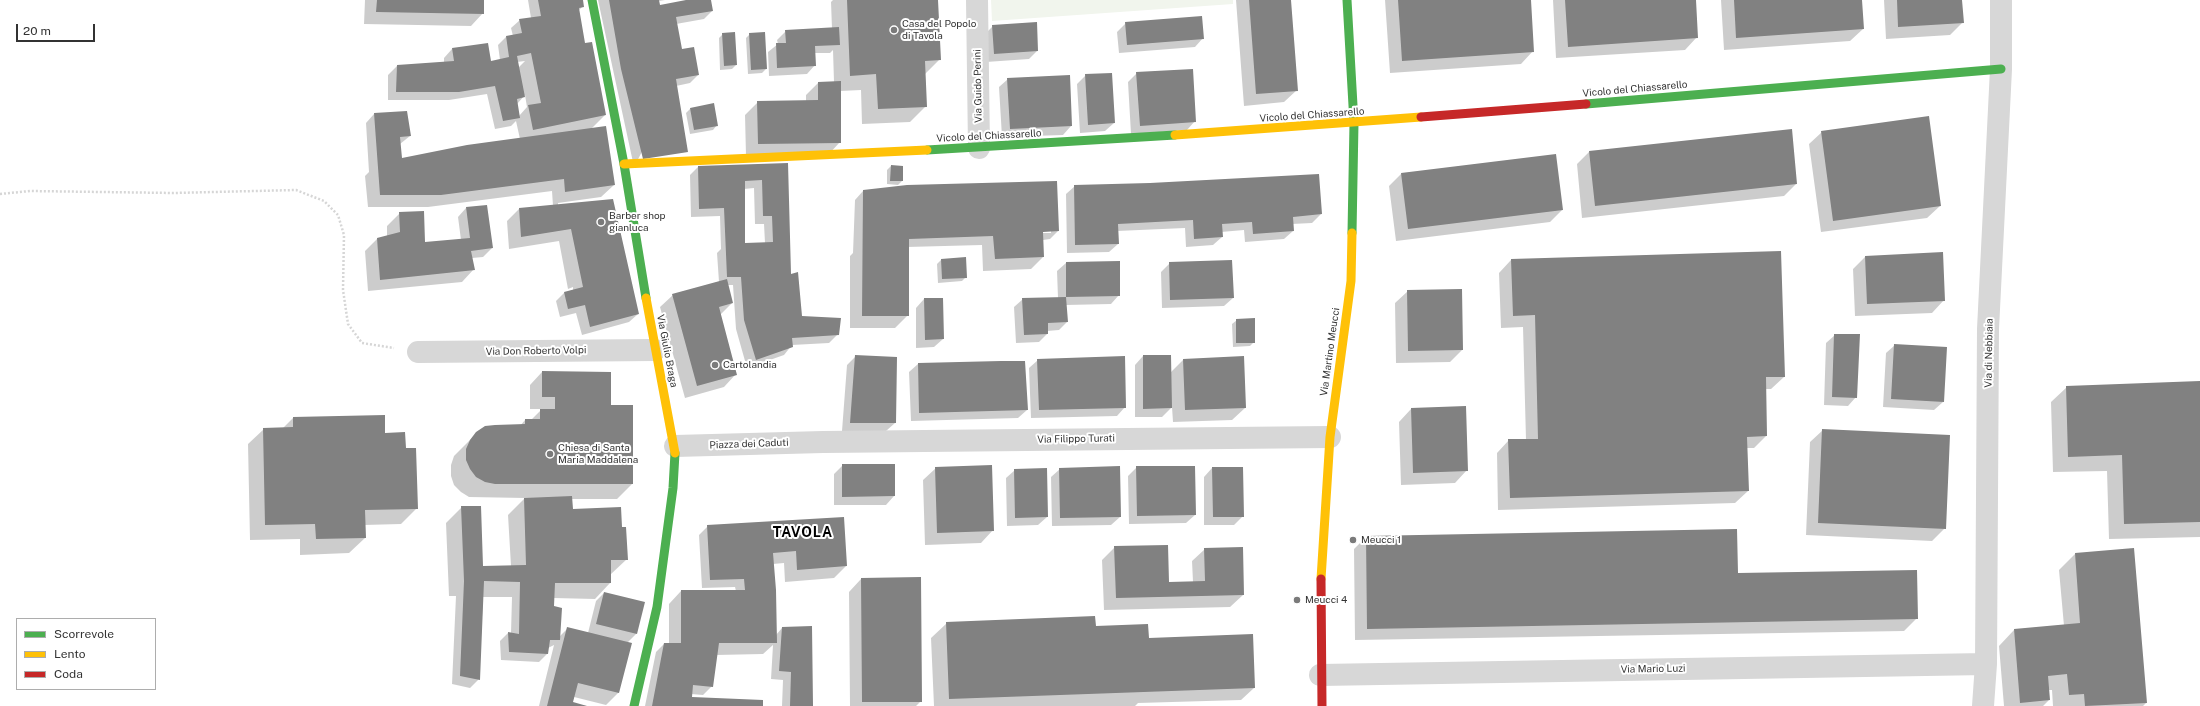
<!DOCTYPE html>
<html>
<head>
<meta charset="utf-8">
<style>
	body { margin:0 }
	#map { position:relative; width:2200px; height:706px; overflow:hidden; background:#fff; font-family:"Public Sans",sans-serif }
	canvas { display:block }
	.legend { position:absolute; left:16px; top:618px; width:140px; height:72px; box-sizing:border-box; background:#fff; border:1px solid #adadad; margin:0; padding:5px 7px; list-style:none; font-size:12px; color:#333 }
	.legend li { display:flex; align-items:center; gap:8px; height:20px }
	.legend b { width:20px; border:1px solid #adadad }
	.scale { position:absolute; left:16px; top:24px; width:79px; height:18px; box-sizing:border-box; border:2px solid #333; border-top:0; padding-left:5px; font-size:12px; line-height:14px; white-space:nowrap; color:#333; -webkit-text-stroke:3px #fff; paint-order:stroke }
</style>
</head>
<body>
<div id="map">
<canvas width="2200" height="706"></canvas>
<ul class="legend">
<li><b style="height:5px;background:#4caf50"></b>Scorrevole</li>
<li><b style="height:5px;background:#ffc107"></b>Lento</li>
<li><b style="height:5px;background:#c62828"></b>Coda</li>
</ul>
<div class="scale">20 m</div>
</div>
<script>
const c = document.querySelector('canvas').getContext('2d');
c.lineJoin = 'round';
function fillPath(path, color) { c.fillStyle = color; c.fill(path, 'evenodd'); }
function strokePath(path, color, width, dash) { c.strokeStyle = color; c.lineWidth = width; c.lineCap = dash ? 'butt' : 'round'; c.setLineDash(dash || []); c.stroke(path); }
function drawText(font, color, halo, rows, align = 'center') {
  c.font = font + ' "Public Sans",sans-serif'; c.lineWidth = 4; c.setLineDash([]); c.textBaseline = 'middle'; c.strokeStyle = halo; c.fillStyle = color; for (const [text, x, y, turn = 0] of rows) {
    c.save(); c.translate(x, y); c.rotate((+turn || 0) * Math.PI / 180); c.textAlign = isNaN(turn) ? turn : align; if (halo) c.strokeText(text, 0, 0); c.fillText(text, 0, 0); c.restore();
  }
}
const green = new Path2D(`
	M991 0H1233V4L992 21Z`);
const shadow = new Path2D(`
	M365 0H483V13L471 26 364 24Z
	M528 0H582L583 6 578 11 584 44 605 115 591 129 614 185 601 197 558 203V205L638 314 629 322 582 335 576 313 560 317 556 301 564 293 573 290V287L568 289 559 241 509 249 507 221 519 209 553 206 552 191 428 207H368L365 176 369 172 366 123 374 114 410 136 400 144 401 159 520 139 516 121 511 126 495 129 487 94 449 100H388V75L397 66 444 63V58L452 49 487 44 490 62 500 60 498 45 506 37 513 36 511 28 520 20 531 18ZM525 61 518 68 517 62ZM525 95 527 107 519 116 517 104Z
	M598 0H665L659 1V6L692 0H710L712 11 704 19 676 24 681 50 698 75 690 83 676 86 634 167Z
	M833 0H937L940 59 925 74 926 106 910 122 862 124 861 90 840 91V142L828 155 746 156 745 115 758 102 806 101V95L819 82H834L833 50 830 53H815V65L807 74 769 76 768 52 778 44 777 40 786 31 832 29 831 2Z
	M1236 0H1290L1297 90 1284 102 1244 106Z
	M1385 0H1530L1533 51 1521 64 1390 73Z
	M1553 0H1695L1697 37 1685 50 1556 58Z
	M1721 0H1861L1863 29 1850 41 1724 50Z
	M1884 0H1961L1962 23 1950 35 1886 39Z
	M1126 23 1203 38 1195 47 1119 53 1117 32Z
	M993 26 1037 51 1029 59 986 62 984 35Z
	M723 34 736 65 732 69 720 70 719 38Z
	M750 34 766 69 762 73 748 74 746 38Z
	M1137 73 1195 121 1187 130 1131 134 1128 82Z
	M1086 75 1114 123 1105 131 1080 133 1077 84Z
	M1069 76 1071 126 1063 135 1002 137 999 87 1008 79Z
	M690 109 717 125 713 130 690 134 686 113Z
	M1822 132 1940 206 1927 218 1821 232 1809 144Z
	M1589 152 1796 184 1784 196 1582 218 1577 164Z
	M787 164 790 276 801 317 838 334 829 343 792 345 784 355 747 368 736 329 733 285H727L732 303 720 315 736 374 724 387 685 398 660 307 673 295 719 282 717 253 721 249 720 216 691 217 690 175 698 167ZM754 188 755 224H764L765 243 742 244 744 189Z
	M891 166 902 181 898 185 887 184V170Z
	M1401 174 1562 210 1550 222 1396 241 1389 186Z
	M1075 186 1321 214 1312 223 1292 224 1293 231 1284 239 1245 242 1244 230 1221 232 1222 237 1213 245 1186 247 1185 228 1117 231 1118 244 1109 252 1067 253 1066 194Z
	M863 191 1058 231 1050 239 1043 240V257L1031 269 983 271 982 245 907 247 908 315 895 328H850V256L853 253 855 200ZM1042 231H1051V233H1042Z
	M486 206 492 248 483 257 472 258 474 269 462 282 368 291 365 251 377 239 387 236V226L400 213 424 243 461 240 458 217 466 208Z
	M1865 257 1944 300 1932 313 1855 316 1853 269Z
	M941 260 966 277 962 281 938 283 937 264Z
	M1511 260 1784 377 1771 389H1765L1766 436 1754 448H1747L1748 491 1735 503 1498 510 1497 453 1509 440H1526L1523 327 1501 328 1499 273Z
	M1119 262V295L1111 304 1066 305 1067 322 1059 330 1047 331V334L1039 342 1016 343 1014 307 1023 299 1058 298 1057 271 1066 263Z
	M1170 263 1233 298 1224 306 1162 308 1161 272Z
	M1408 291 1462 350 1450 362 1396 363 1395 303Z
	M924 299 943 339 934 347 916 348V308Z
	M1237 320 1254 342 1250 346 1233 347 1232 324Z
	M1835 335 1856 397 1848 406 1824 405 1826 343Z
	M1895 345 1943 402 1934 410 1883 407 1886 353Z
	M856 356 895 423 886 431H842L847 365Z
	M1143 356 1170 373 1183 360 1245 408 1232 420 1173 422 1172 407 1162 417H1135V365Z
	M1038 360 1125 407 1117 416 1031 418 1029 368Z
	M1024 362 1027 410 1018 418 911 421 909 372 918 364Z
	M542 372 610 408 632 484 617 499H571L572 510 621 529 627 559 610 575V583L595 599 553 598V607L559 637 568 628 588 633 596 601 604 593 643 603 636 634 627 643 619 692 606 705 574 697 572 703 586 706H539L554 645 548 648 547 654 539 662 501 660 500 641 508 633H511L512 597H483L479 679 470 688 452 684 456 596H449L446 523 462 507 482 567 511 566 508 515 525 498 469 497 461 492 454 485 451 476V465L454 456 477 433 520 426 525 420H531L542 409H530V385Z
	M2200 382V537L2109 539 2107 471 2053 472 2051 402 2067 387Z
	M1411 409 1467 470 1455 483 1401 485 1399 422Z
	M293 418 384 434 417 508 401 524 364 525 365 538 349 553 300 555V539L250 540 248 444 264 429 283 428Z
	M1823 430 1945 528 1932 541 1806 535 1810 442Z
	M843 465H894V496L886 505H834V474Z
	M1137 467 1195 515 1186 523 1129 524 1128 476Z
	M936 468 993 530 981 543 925 545 923 480Z
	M1212 468 1243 516 1234 525H1204V477Z
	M1060 469 1120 517 1111 525 1052 526 1051 477Z
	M1015 470 1047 517 1038 525 1007 526 1006 478Z
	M771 523 846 566 834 578 785 582 784 563 773 564 776 635 782 628 812 706H782L783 680 771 679 773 645 763 654 716 655 712 686 703 695 691 694V698L762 706H645L656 652 664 644H669V604L681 591H736L735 587 702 588 699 535 708 526Z
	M1366 537 1737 574 1917 618 1904 631 1355 640 1354 549Z
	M1115 547 1168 583 1193 582 1192 561 1205 549 1243 595 1230 607 1104 610 1102 560Z
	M2133 549 2146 703 2143 706H2053L2052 690H2048L2049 700 2043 706H2004L1999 646 2014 630 2064 626 2059 570 2075 554Z
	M861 579 921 701 916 706H850L849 592Z
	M947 623 1095 627 1148 640 1254 688 1241 700 1138 703 1135 706H934L931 638Z`);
const building = new Path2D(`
	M377 0H484V14L376 12Z
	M538 0H583L584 7 579 8 585 43 592 42 606 115 533 130 528 105 541 103 531 53 517 56 525 97 517 99 520 118 503 121 495 86 459 92H396L397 65 454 61 452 48 488 43 491 61 509 57 506 36 522 33 519 19 541 16Z
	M609 0H659L660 5 686 0H711L713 11 676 17 682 49 694 47 699 75 676 79 688 152 643 159 621 69Z
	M847 0H938L941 60 925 61 927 107 878 109 876 74 850 76Z
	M1249 0H1291L1298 91 1256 94Z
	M1398 0H1531L1534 52 1402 61Z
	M1565 0H1696L1698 38 1568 47Z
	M1734 0H1862L1864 29 1736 38Z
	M1897 0H1962L1964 23 1898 27Z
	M1202 16 1204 39 1127 45 1125 22Z
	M1037 22 1038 51 994 54 992 25Z
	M839 27 840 45 815 46 816 66 777 68 776 43H786L785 30Z
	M735 32 737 65 724 66 722 33Z
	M765 32 767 69 751 70 749 33Z
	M1193 69 1196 122 1140 126 1136 72Z
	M1112 73 1115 123 1088 125 1085 74Z
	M1070 75 1072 126 1010 129 1007 78Z
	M841 81V143L758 144 757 101 818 100V82Z
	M714 103 718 126 694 130 690 108Z
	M407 111 411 136 400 137 402 158 467 145 606 126 615 185 565 192 564 179 441 195H380L374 113Z
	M1929 116 1941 206 1833 221 1821 131Z
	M1792 129 1797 184 1595 206 1589 151Z
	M1556 154 1563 210 1408 229 1401 173Z
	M788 163 791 274 798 272 802 316 841 318 839 335 792 338 793 347 756 360 744 320 741 277H727L724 208 699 209 698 166ZM762 180 763 216H772L773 242 745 243V181Z
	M891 165 903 166V181H890Z
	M1319 174 1322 214 1293 217 1294 231 1253 234 1252 222 1222 224 1223 237 1194 239 1193 220 1118 224 1119 244 1075 245 1074 185 1150 183Z
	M1057 181 1059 231 1043 232 1044 257 995 259 993 236 909 239V316H862L863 190 907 185Z
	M613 199 639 314 590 327 585 305 568 309 564 292 583 287 571 229 521 237 519 208Z
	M487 205 493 248 471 251 475 270 380 280 377 238 400 232 399 212 424 211 425 242 470 238 466 207Z
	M1781 251 1785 377H1766L1767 436 1747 437 1749 491 1510 498 1508 439H1538L1535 315 1513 316 1511 259Z
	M1943 252 1945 301 1867 304 1865 256Z
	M966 257 967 278 942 279 941 259Z
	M1232 260 1234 298 1170 300 1169 262Z
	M1120 261V296L1066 297 1068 322 1048 323V334L1024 335 1022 298 1066 297V262Z
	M727 279 733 303 719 307 737 375 697 386 672 294Z
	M1462 289 1463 350 1408 351 1407 290Z
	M924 298H943L944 339 925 340Z
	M1255 318V343H1236V319Z
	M1834 334H1860L1857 398 1832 397Z
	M1894 344 1947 347 1944 402 1891 399Z
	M855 355 897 357 896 423H850Z
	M1143 355H1171L1172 408 1143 409Z
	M1125 356 1126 408 1039 410 1037 359Z
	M1244 356 1246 408 1185 410 1183 359Z
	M1001 361H1025L1028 410 919 413 918 363Z
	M542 371 611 372V405H633V484H495L485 482 476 477 470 469 466 460V449L470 440 476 432 485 426 495 425 525 424V419H540V409H555V397H542Z
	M2200 381V522L2124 524 2122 455 2068 457 2066 386Z
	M1466 406 1468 471 1413 473 1411 408Z
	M385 415V433L405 432 406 448H416L418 509 365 510 366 538 316 539 315 524 265 525 263 428 293 427V417Z
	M1822 429 1950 435 1946 529 1818 523Z
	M842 464H895V496L842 497Z
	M992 465 994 531 937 533 935 467Z
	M1120 466 1121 517 1060 518 1059 468Z
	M1136 466H1195L1196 515 1137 516Z
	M1212 467H1243L1244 517H1213Z
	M1047 468 1048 517 1015 518 1014 469Z
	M572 496 573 509 621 507 622 527H626L628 560H611V583H555L554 606 562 608 560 640H550L548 654 509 652 508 632 519 634 520 582 484 581 480 680 460 676 464 581 461 506H481L483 566 526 565 524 498Z
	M844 517 847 566 797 570 796 551 773 553 776 590 777 643H719L713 687 693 685 692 697 763 700V706H652L664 643H681V590H745L744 579 710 580 707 525Z
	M1737 529 1738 573 1917 570 1918 619 1367 629 1366 536Z
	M1168 545 1169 582 1205 581 1204 548 1243 547 1244 595 1116 598 1114 546Z
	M2134 548 2147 703 2085 706 2084 694 2069 695 2067 674 2048 676 2050 700 2020 703 2014 629 2080 623 2075 553Z
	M921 577 922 702H862L861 578Z
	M604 592 645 602 637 634 596 624Z
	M1095 616 1096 626 1148 624 1149 638 1253 634 1255 688 949 699 946 622Z
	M812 626 813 706H790L791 672 779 671 782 627Z
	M567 627 632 643 619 693 578 683 573 702 587 706H547Z`);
const path = new Path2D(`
	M0 194 30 191 173 193 296 190 324 201 338 215 344 235 343 290 348 324 362 343 394 348`);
const street = new Path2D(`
	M977 0 979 148
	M418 352 655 350
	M675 446 823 442 1330 437
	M1320 675 1986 664
	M1983 706 1986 664 1988 329 2001 69V0`);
const fast = new Path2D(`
	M592 0 624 164 646 298
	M1347 0 1354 123 1352 233
	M1586 104 2001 69
	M927 150 1175 135
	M634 706 657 607 673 488 675 453`);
const slow = new Path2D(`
	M1175 135 1421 117
	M624 164 927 150
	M646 298 675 453
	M1321 579 1330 437 1351 281 1352 233`);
const jam = new Path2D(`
	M1421 117 1586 104
	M1321 579 1322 706`);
const markers = [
	[894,30,4,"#7a7a7a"],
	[601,222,4,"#7a7a7a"],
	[715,365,4,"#7a7a7a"],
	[550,454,4,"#7a7a7a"],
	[1353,540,4,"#7a7a7a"],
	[1297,600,4,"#7a7a7a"]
];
const poiNames = [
	["Casa del Popolo",902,24],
	["di Tavola",902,36],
	["Barber shop",609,216],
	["gianluca",609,228],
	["Cartolandia",723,365],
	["Chiesa di Santa",558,448],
	["Maria Maddalena",558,460],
	["Meucci 1",1361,540],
	["Meucci 4",1305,600]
];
const streetNames = [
	["Via Guido Perini",978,86,-91],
	["Vicolo del Chiassarello",1635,89,-5],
	["Vicolo del Chiassarello",1312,115,-4],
	["Vicolo del Chiassarello",989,136,-3],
	["Via Don Roberto Volpi",536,351,-1],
	["Via Giulio Braga",667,351,79],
	["Via Martino Meucci",1330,352,-82],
	["Via di Nebbiaia",1989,353,-89],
	["Via Filippo Turati",1076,439,-1],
	["Piazza dei Caduti",749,444,-2],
	["Via Mario Luzi",1653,669,-1]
];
const districtNames = [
	["TAVOLA",803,533]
];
fillPath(green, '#f1f5ed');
fillPath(shadow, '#0003');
fillPath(building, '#818181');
strokePath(path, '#d6d6d6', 2.5, [2, 2]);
strokePath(street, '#d7d7d7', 22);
strokePath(fast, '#4caf50', 9);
strokePath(slow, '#ffc107', 9);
strokePath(jam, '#c62828', 9);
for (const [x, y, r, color] of markers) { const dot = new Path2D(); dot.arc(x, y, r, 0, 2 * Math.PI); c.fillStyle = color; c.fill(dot); strokePath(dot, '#fff', 1.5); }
drawText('10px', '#333', '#fff', poiNames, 'left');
drawText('10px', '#333', '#fff', streetNames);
c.letterSpacing = '1px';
drawText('bold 14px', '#000', '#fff', districtNames);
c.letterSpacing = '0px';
</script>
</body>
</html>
